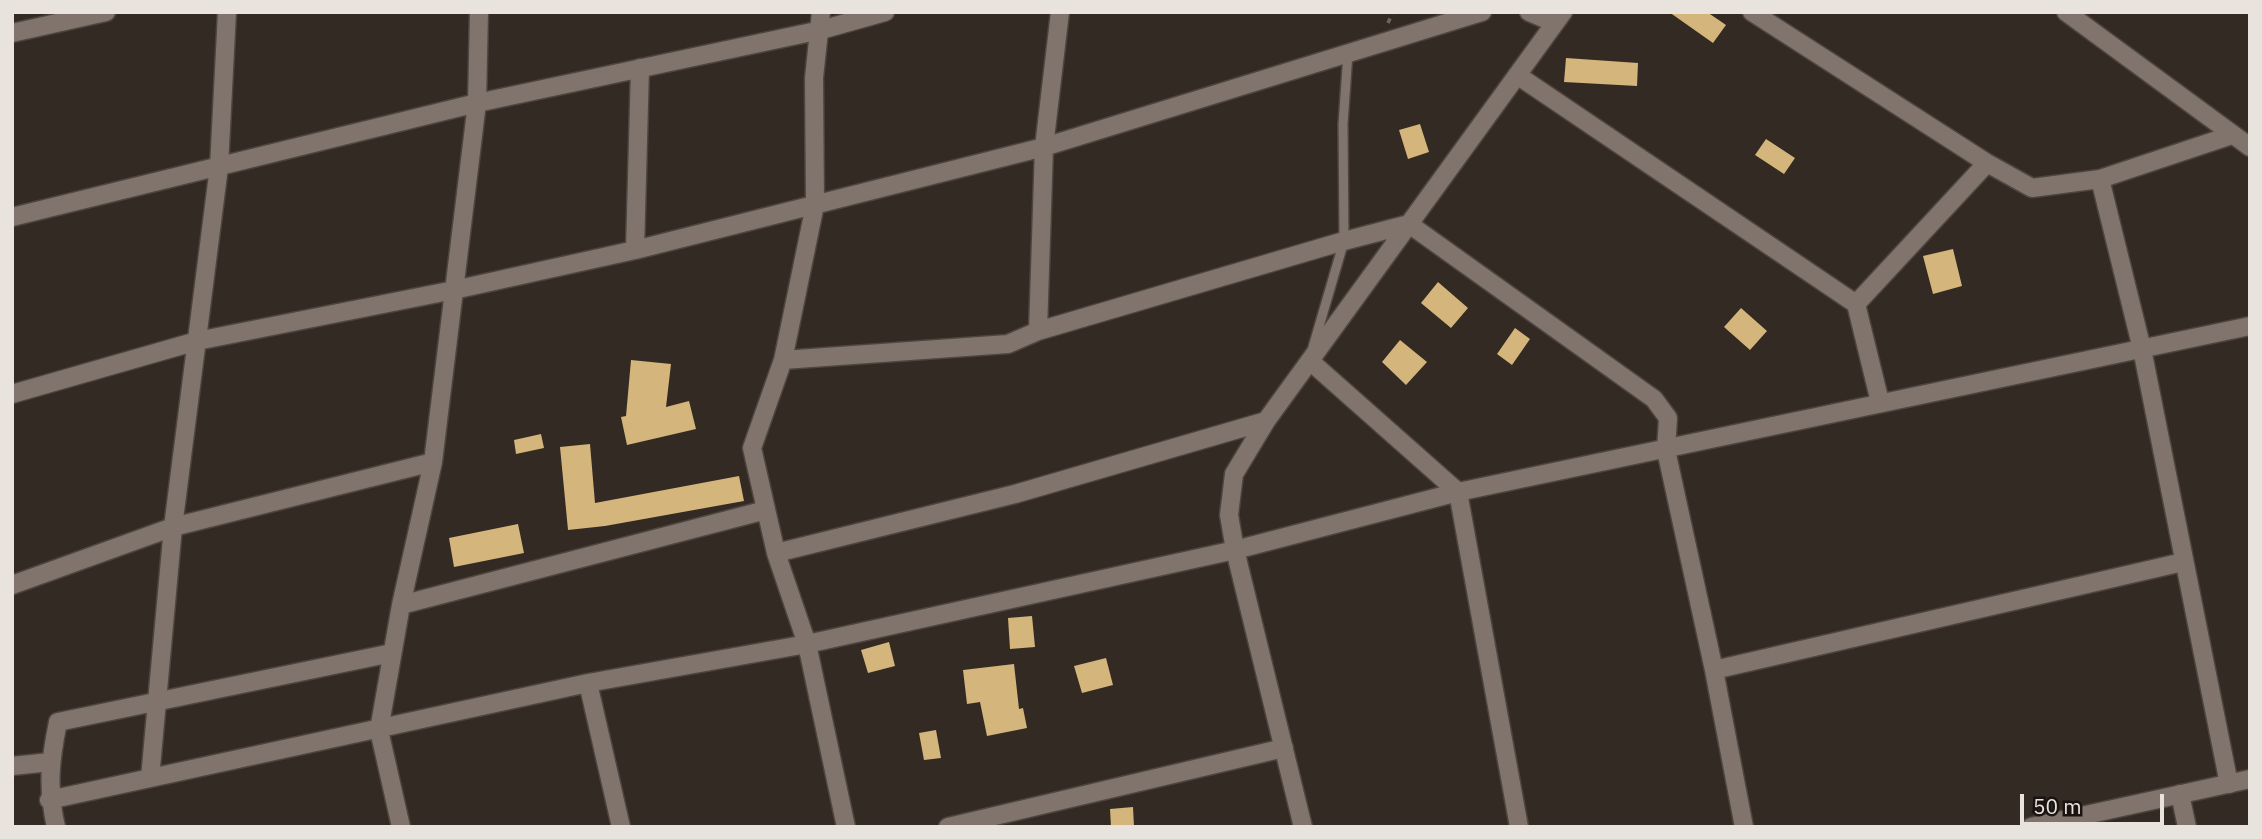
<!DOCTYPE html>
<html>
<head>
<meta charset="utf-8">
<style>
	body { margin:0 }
	#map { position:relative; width:2262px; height:839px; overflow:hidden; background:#342a24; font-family:"IBM Plex Sans",sans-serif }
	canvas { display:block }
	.frame { position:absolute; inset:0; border:14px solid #e9e3de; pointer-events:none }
	.scale { position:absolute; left:2020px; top:794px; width:144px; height:32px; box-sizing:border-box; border:4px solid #e9e3de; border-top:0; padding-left:9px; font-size:21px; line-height:24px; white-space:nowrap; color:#e9e3de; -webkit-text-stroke:5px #191411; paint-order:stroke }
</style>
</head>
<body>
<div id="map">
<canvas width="2262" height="839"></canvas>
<div class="frame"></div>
<div class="scale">50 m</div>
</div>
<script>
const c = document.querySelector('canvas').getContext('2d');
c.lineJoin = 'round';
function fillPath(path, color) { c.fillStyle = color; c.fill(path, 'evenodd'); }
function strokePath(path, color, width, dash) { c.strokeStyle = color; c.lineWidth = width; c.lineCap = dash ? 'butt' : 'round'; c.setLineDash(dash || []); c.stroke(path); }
const building = new Path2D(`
	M1669 12H1707L1726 25 1713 43Z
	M1566 58 1638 63 1637 86 1564 82Z
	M1420 124 1429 152 1408 159 1399 130Z
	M1766 139 1795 158 1784 174 1755 155Z
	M1953 249 1962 286 1933 294 1923 256Z
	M1438 282 1468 308 1451 328 1421 303Z
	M1741 308 1767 331 1750 350 1724 327Z
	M1515 328 1530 339 1512 365 1497 354Z
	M1400 340 1427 362 1406 385 1382 362Z
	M631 360 671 364 666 407 689 401 696 429 627 445 621 417 626 416Z
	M541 434 544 448 516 454 514 440Z
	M590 444 595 503 739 476 744 501 605 526 568 530 560 447Z
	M518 524 524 553 454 567 449 538Z
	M1032 616 1035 647 1010 649 1008 618Z
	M889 642 895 666 868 673 861 650Z
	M1106 658 1113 685 1082 693 1074 666Z
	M1014 664 1019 709 1023 708 1027 728 987 736 980 702 967 704 963 670Z
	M936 730 941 758 924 760 919 733Z
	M1133 807 1134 827H1111L1110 809Z`);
const path = new Path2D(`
	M1388 23 1393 12`);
const service = new Path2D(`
	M1313 347 1344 241 1343 124 1348 53`);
const minor = new Path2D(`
	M821 12 814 78 815 205 783 360 752 448 776 553 807 644 846 827
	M1529 12 1555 23
	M1752 12 1987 163 2032 188 2100 179
	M2066 12 2250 147
	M12 33 106 12
	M1517 75 1856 304 1880 402
	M12 217 477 103 821 30 885 12
	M635 250 640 68
	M1856 304 1987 163
	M1038 331 1044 147 1060 12
	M783 360 1008 344 1038 331 1344 241 1409 224 1654 399 1668 418 1666 450 1714 670 1744 827
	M1310 361 1458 492 1519 827
	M12 394 197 341 454 290 635 250 1044 147 1482 12
	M776 553 1015 494 1266 421
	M12 585 173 527 433 462
	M401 605 766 510
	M1714 670 2183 562
	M588 683 621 827
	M12 766 50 762
	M150 778 173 527 219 167 227 12
	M2229 784 2142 349 2100 179 2232 135
	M2180 794 2187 827
	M49 800 588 683 807 644 1235 550 1458 492 2250 326
	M56 827C47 788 50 761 58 722L392 653
	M401 827 379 730 401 605 433 462 477 103 479 12
	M948 827 1284 748
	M1303 827 1235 550 1229 515 1234 474 1266 421 1563 12`);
const tertiary = new Path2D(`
	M2031 827 2250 779`);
fillPath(building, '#d4b57b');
strokePath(service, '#4d453f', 12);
strokePath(minor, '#4d453f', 21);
strokePath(tertiary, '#4d453f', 21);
strokePath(path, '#6e655f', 3.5, [5, 5]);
strokePath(service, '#80746c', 9);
strokePath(minor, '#80746c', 18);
strokePath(tertiary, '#80746c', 18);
</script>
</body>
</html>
